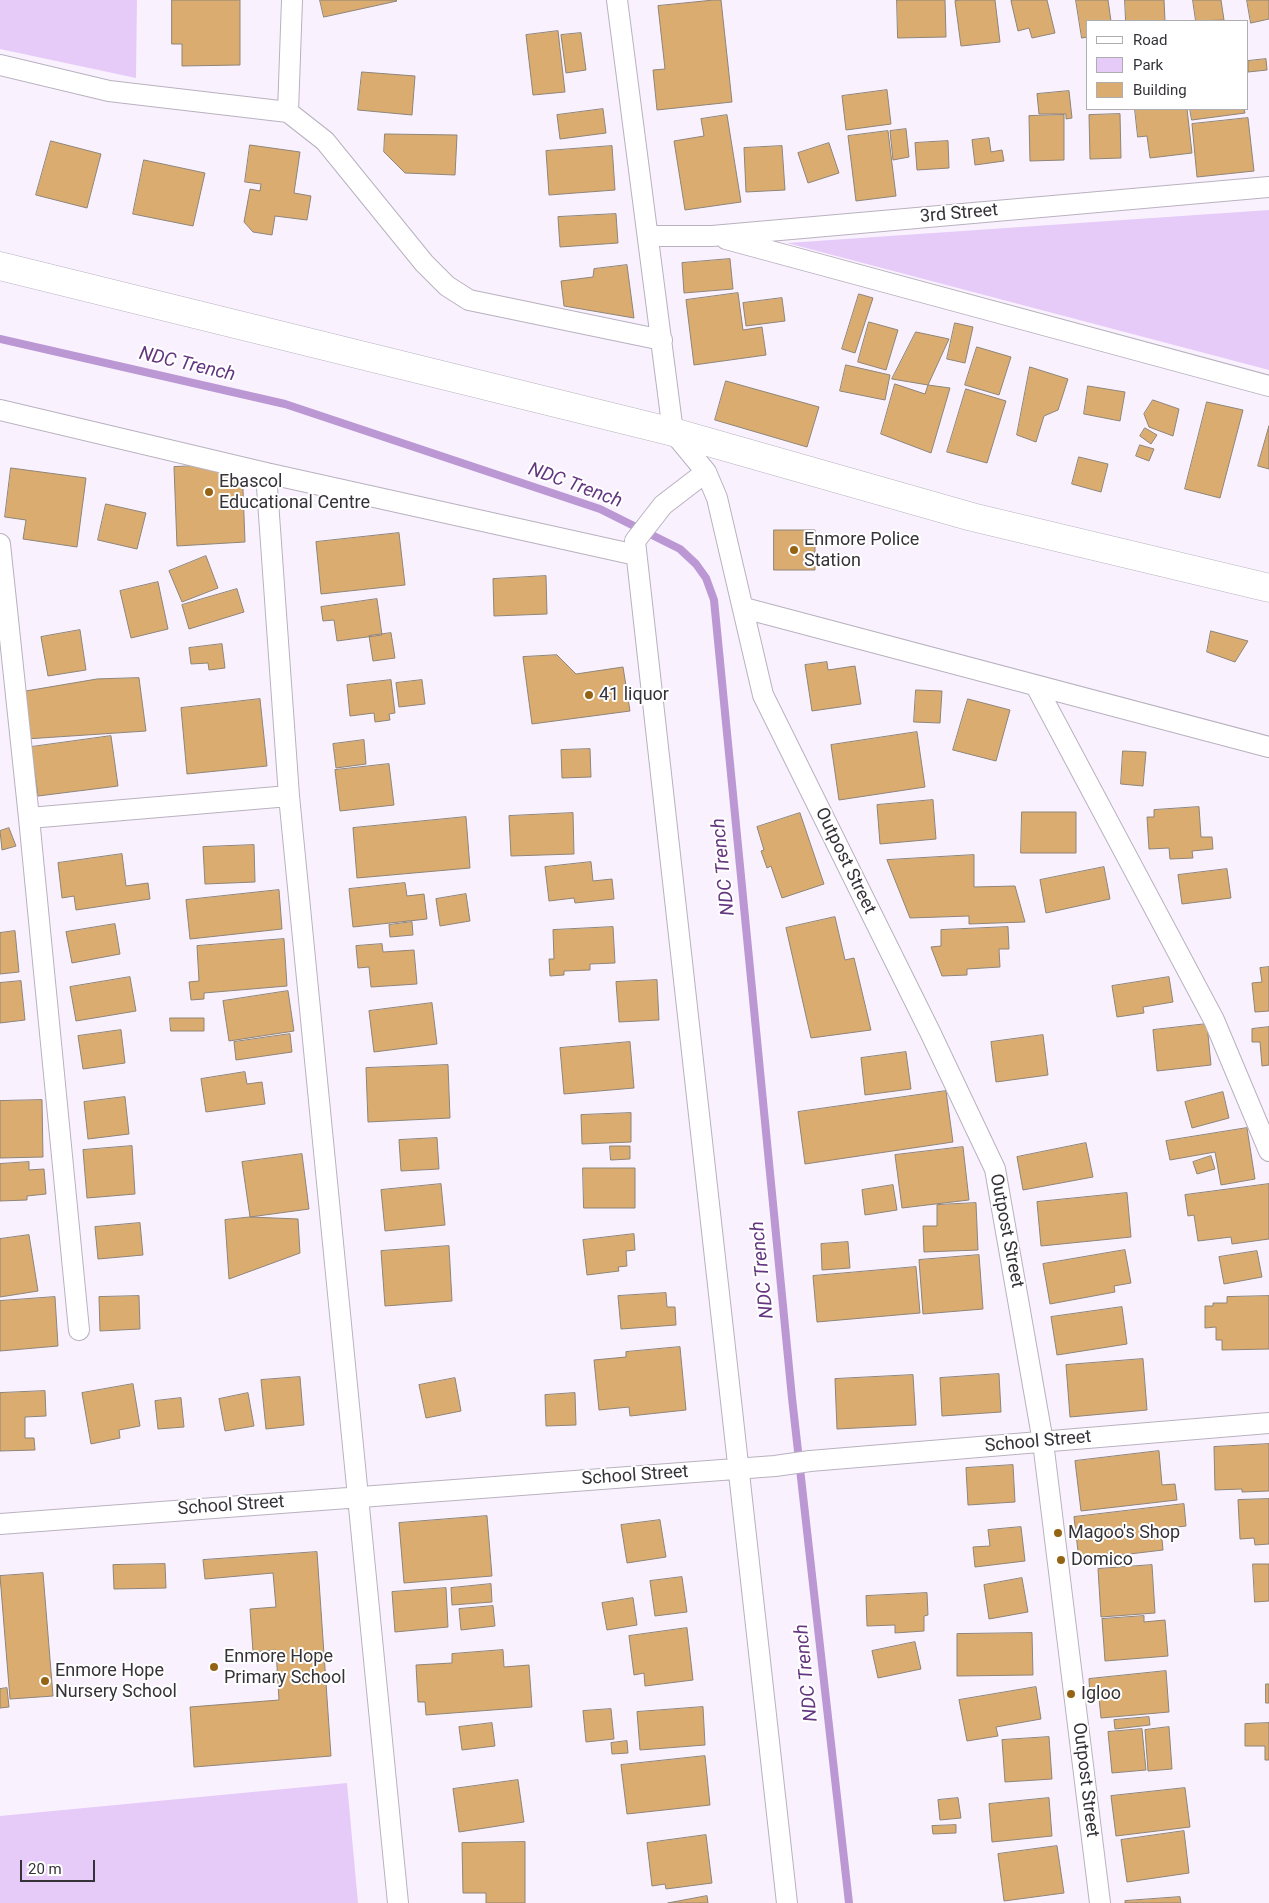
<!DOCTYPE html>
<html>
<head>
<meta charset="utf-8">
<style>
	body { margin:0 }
	#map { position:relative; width:1269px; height:1903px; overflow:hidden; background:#f9f2fe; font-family:Roboto,sans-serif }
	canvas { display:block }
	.legend { position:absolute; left:1086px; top:20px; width:162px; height:90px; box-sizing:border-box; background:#fff; border:1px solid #aeadaf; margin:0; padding:6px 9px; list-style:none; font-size:15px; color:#353238 }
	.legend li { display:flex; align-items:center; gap:10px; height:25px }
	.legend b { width:25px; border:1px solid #aeadaf }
	.scale { position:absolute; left:20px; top:1860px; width:75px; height:22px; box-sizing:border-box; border:2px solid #353238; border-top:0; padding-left:6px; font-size:15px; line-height:18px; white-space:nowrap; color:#353238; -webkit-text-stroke:4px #fff; paint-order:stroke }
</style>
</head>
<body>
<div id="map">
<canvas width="1269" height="1903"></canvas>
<ul class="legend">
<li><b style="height:6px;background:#fff"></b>Road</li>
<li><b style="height:14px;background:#e6cbf8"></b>Park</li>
<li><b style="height:14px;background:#dbac6f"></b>Building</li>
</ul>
<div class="scale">20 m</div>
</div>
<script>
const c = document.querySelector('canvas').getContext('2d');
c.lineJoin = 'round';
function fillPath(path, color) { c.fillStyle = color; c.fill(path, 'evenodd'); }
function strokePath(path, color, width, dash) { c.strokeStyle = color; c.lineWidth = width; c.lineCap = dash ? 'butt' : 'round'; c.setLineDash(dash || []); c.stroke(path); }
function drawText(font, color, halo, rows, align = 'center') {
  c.font = font + ' Roboto,sans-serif'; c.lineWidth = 4; c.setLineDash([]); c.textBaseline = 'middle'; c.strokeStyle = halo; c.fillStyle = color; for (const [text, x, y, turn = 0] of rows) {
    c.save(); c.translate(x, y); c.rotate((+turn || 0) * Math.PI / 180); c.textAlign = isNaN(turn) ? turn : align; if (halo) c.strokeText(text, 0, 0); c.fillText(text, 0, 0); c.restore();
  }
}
const green = new Path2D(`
	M0 0H137L136 78 0 49Z
	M1269 210V370L787 243Z
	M347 1783 358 1903H0V1816Z`);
const stream = new Path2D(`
	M0 339 285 404 600 509 680 549 696 564 706 578 714 600 792 1398 849 1903`);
const building = new Path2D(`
	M172 0H240V65L182 66V44H172Z
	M320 0H396L397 1 324 17Z
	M714 0H721L732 102 657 110 653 70 665 69 658 6Z
	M897 0H945L946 37 898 38Z
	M962 0H995L1000 42 961 46 955 1Z
	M1015 0H1047L1055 33 1032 38 1029 28 1018 31 1011 1Z
	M1076 0H1108L1111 21H1088V37L1082 38Z
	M1125 0H1164L1165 21H1126Z
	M1193 0H1221L1224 20 1196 21Z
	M1247 0H1269V19L1251 23Z
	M558 31 565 92 533 95 526 35Z
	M581 33 586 70 566 73 561 35Z
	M1266 59 1267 70 1248 72V61Z
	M362 72 415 76 412 115 358 110Z
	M887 90 891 124 846 130 842 96Z
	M1069 91 1072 118 1066 119V114H1039L1037 94Z
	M603 109 606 133 560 139 557 115Z
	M1135 109H1187L1192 153 1150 158 1147 136 1138 137Z
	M1190 109H1244L1245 113 1192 120Z
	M1120 114 1121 158 1090 159 1089 115Z
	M727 115 741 202 685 210 674 141 704 136 701 119Z
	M1064 115V160L1030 161 1029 116Z
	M1248 118 1254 171 1197 177 1192 124Z
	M906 129 909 157 893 160 890 131Z
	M888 131 896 196 856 201 848 136Z
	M385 134 457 135 455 175 405 173 384 152Z
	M989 138 991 152 1002 150 1004 161 975 165 972 140Z
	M51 141 101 154 87 208 36 195Z
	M948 141 949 168 917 170 915 143Z
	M829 143 839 173 808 183 798 153Z
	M250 145 300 152 294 193 311 196 307 220 275 216 272 235 253 232 244 222 250 189 260 191 261 184 245 182Z
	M612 146 615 190 549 195 546 151Z
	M782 146 785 190 746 192 744 148Z
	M144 160 205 173 193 226 133 214Z
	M616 214 618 243 560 247 558 217Z
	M730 259 733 289 684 293 682 263Z
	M627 265 634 318 564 306 561 281 593 277 594 269Z
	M738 293 743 330 762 327 766 355 694 365 686 300Z
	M859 294 873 298 855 353 842 349Z
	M782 298 785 321 746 326 743 303Z
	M869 322 898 330 886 370 858 362Z
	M955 323 973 327 965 363 947 359Z
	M916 332 949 339 928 385 892 379Z
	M977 347 1011 357 999 395 965 385Z
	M846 365 890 375 885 400 840 391Z
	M1030 367 1068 379 1058 410 1044 416 1036 442 1017 435Z
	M726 381 819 407 807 447 715 420Z
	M895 384 925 394 928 385 950 388 931 453 881 434Z
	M1088 386 1125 392 1120 421 1084 414Z
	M966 389 1006 401 987 463 947 452Z
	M1153 400 1179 409 1173 436 1149 427 1144 414Z
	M1207 402 1243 410 1220 498 1185 489Z
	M1269 426V469L1258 466Z
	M1145 428 1157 435 1151 444 1140 436Z
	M1140 445 1154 449 1149 461 1136 456Z
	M1079 457 1108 464 1101 492 1072 484Z
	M242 464 245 542 177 546 174 467Z
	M11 468 86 478 77 547 23 539 26 520 5 517Z
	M106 504 146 513 137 549 98 540Z
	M774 530H815V570H774Z
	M399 533 405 585 321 594 316 542Z
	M206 556 218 588 182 602 169 571Z
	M546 576 547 614 494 616 493 579Z
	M158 582 168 629 131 638 120 591Z
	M237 589 244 612 189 629 182 605Z
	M377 599 382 635 337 641 334 620 323 621 321 607Z
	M80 630 86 670 48 676 41 637Z
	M1211 631 1248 641 1235 662 1207 652Z
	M391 633 395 658 373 661 369 636Z
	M222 644 225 668 209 670 208 663 191 664 189 648Z
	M557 655 576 674 623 667 630 711 532 724 523 657Z
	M827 662 828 670 855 666 861 704 812 711 805 665Z
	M139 678 146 731 26 739 20 692 97 679Z
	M391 680 395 713 389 714 390 720 375 722 374 713 350 716 347 685Z
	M422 680 425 704 399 707 396 683Z
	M916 690 942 691 940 723 914 722Z
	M260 699 267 766 187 774 181 708Z
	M968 699 1010 710 996 761 953 750Z
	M917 732 925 787 839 800 831 745Z
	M111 736 118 786 38 796 31 747Z
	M364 740 366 764 336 768 333 744Z
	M590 749 591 777 562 778 561 750Z
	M1123 751 1146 752 1143 786 1121 784Z
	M389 764 394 805 340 811 335 770Z
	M933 800 936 839 880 844 877 805Z
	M1199 807 1201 837H1212L1213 849 1192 851 1193 858 1170 859 1169 848 1149 849 1147 817H1154V810Z
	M1022 812H1076V853H1021Z
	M573 813 574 854 511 856 509 816Z
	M800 813 824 884 782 898 771 866 767 868 761 851 764 850 757 827Z
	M466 817 470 868 357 878 353 828Z
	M9 828 16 846 2 850 0 831Z
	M254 845 255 882 205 884 203 847Z
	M122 854 126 886 148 883 150 899 76 910 74 896 62 898 58 863Z
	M974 855V887L1015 886 1025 922 969 924V916L910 918 887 860Z
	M591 862 593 881 612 879 614 899 575 903 574 898 549 901 545 867Z
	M1104 867 1110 899 1046 913 1040 880Z
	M1227 869 1231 898 1182 904 1178 875Z
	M405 883 407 896 424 894 427 919 353 927 349 889Z
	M279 890 282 929 190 939 186 900Z
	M466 894 470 921 440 926 436 899Z
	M835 917 845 960 854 958 871 1030 811 1038 786 928Z
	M412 922 413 935 390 937 389 925Z
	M115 924 120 954 72 963 66 932Z
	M613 927 615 963 590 964V970L564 971V975L550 976 549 959H554L553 930Z
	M1008 927 1009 949H999L1000 967 967 969V975L942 976 931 947 941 946V930Z
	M15 931 19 972 0 974V933Z
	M284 939 287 986 204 993V999L191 1000 189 982 199 981 197 946Z
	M382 944 383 952 414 950 417 984 371 987 369 967 358 968 356 946Z
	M1269 967V1011L1255 1012 1252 983 1262 982 1260 968Z
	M130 977 136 1011 76 1021 70 987Z
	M1169 977 1173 1002 1143 1007 1144 1013 1117 1017 1112 986Z
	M657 980 659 1020 619 1022 616 982Z
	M21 981 25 1020 0 1023V983Z
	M288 991 294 1031 229 1041 223 1001Z
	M432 1003 437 1044 374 1052 369 1011Z
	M170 1018H204V1031H171Z
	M1207 1024 1211 1065 1157 1071 1153 1030Z
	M1269 1027V1065L1262 1066 1260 1042H1252V1029Z
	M121 1030 125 1063 83 1069 78 1036Z
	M290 1034 292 1052 236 1060 234 1042Z
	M1043 1035 1048 1075 996 1082 991 1042Z
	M630 1042 634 1088 564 1094 560 1048Z
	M906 1052 911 1089 865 1095 861 1058Z
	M448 1065 450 1118 368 1122 366 1068Z
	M245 1072 247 1084 262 1082 265 1104 206 1112 201 1079Z
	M946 1091 953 1142 805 1164 798 1112Z
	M1223 1092 1229 1118 1192 1128 1185 1102Z
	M125 1097 129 1134 88 1139 84 1102Z
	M42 1100 43 1157 0 1158V1101Z
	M631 1113V1142L582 1144 581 1115Z
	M1247 1128 1255 1179 1221 1185 1215 1152 1170 1160 1166 1141Z
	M437 1138 439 1169 401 1171 399 1140Z
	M1086 1143 1093 1177 1023 1190 1017 1157Z
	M132 1146 135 1194 87 1198 83 1150Z
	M610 1146H630V1159L611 1160Z
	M963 1147 969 1200 902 1208 895 1155Z
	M302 1154 309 1209 250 1217 242 1162Z
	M1211 1156 1215 1169 1197 1174 1193 1162Z
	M29 1162V1170L44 1169 46 1194 27 1196V1200L0 1201V1164Z
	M583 1168H635V1208H584Z
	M441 1184 445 1225 385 1231 381 1190Z
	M1269 1184V1239L1232 1244 1231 1237 1198 1241 1194 1215 1188 1216 1185 1195Z
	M893 1185 897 1210 865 1215 862 1190Z
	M1127 1193 1131 1237 1041 1246 1037 1202Z
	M976 1203 978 1250 924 1252 923 1226H937V1205Z
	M250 1217 298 1219 300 1253 229 1279 225 1220Z
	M140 1223 143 1255 98 1259 95 1227Z
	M634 1234 635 1250 626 1251 627 1266 618 1267 619 1271 587 1275 583 1240Z
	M29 1235 38 1291 0 1297V1239Z
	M848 1242 850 1268 822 1270 821 1244Z
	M449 1246 452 1301 385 1306 381 1251Z
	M1125 1250 1131 1283 1114 1286 1115 1292 1050 1304 1043 1264Z
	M1257 1251 1262 1277 1224 1284 1219 1257Z
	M979 1255 983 1309 923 1314 919 1260Z
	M916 1267 920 1313 817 1322 813 1276Z
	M666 1293 667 1307H675L676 1325 621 1329 618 1296Z
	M139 1296 140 1329 100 1331 99 1297Z
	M1269 1296V1349L1222 1350V1340H1216V1327L1205 1328V1306H1213V1303H1227V1297Z
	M55 1297 58 1346 0 1351V1301Z
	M1122 1307 1127 1344 1057 1355 1051 1317Z
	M680 1347 686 1410 630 1416 629 1407 599 1410 594 1360 626 1357V1352Z
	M1143 1359 1147 1410 1070 1417 1066 1365Z
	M999 1374 1001 1412 942 1416 940 1378Z
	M913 1375 916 1425 837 1429 835 1379Z
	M300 1377 304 1425 266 1429 261 1380Z
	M455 1378 461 1411 426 1418 419 1385Z
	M133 1384 140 1426 119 1430 120 1438 91 1444 82 1393Z
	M45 1391 46 1416 25 1417V1438H34L35 1450 0 1451V1393Z
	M248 1393 254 1426 225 1431 219 1399Z
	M575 1393 576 1425 546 1426 545 1395Z
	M181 1398 184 1427 158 1429 155 1401Z
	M1269 1444V1491L1242 1492V1489L1215 1490 1214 1447Z
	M1159 1451 1162 1485 1175 1484 1177 1500 1081 1511 1075 1461Z
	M1013 1465 1015 1502 968 1505 966 1468Z
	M1269 1499V1544L1255 1545 1254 1538 1240 1539 1238 1500Z
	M1184 1504 1186 1526 1161 1529 1163 1550 1079 1560 1074 1517Z
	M487 1516 492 1576 404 1583 399 1523Z
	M660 1520 666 1557 627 1563 621 1525Z
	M1021 1527 1025 1561 975 1567 973 1547 990 1546 988 1530Z
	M317 1552 331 1756 194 1767 190 1707 279 1700 276 1650 253 1652 250 1609 276 1607 273 1573 205 1579 203 1560Z
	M165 1564 166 1588 114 1589 113 1565Z
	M1253 1564H1269V1601L1255 1602Z
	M1152 1565 1155 1613 1101 1617 1098 1569Z
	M43 1573 53 1696 10 1699 0 1576Z
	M682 1577 687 1612 655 1616 650 1581Z
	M1022 1578 1028 1612 989 1619 984 1585Z
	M491 1584 492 1602 452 1605 451 1588Z
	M446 1588 448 1627 395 1632 392 1592Z
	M927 1593 928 1615 924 1616V1631L895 1633V1625L867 1626 866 1596Z
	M633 1598 637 1625 607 1630 602 1603Z
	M493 1606 495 1626 461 1630 459 1609Z
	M1144 1616V1622L1165 1620 1168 1656 1105 1661 1102 1619Z
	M687 1628 693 1680 645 1686 644 1673 634 1675 629 1636Z
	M1032 1633 1033 1675 957 1676V1634Z
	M915 1642 921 1669 878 1678 872 1651Z
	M503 1650 504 1667 529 1665 532 1707 426 1715 425 1702H418L416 1665 452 1663V1654Z
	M1166 1671 1169 1712 1101 1718 1099 1698 1090 1697 1089 1679Z
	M1266 1684H1269V1703H1266Z
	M1036 1687 1041 1719 996 1727 998 1736 967 1741 959 1700Z
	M7 1688 9 1707 0 1708V1689Z
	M703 1707 705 1745 640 1750 637 1712Z
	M611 1709 614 1739 586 1742 583 1711Z
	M1149 1717 1150 1725 1115 1729 1114 1720Z
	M492 1723 495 1746 462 1750 459 1727Z
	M1269 1723V1760H1265V1746H1245V1724Z
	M1169 1727 1172 1769 1148 1771 1145 1730Z
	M1142 1729 1146 1770 1112 1773 1108 1732Z
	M1049 1737 1052 1779 1005 1782 1002 1740Z
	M627 1741 628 1753 612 1754 611 1743Z
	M705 1756 710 1805 627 1814 621 1765Z
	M518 1780 524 1822 459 1832 453 1789Z
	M1185 1788 1190 1827 1116 1836 1111 1796Z
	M958 1798 961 1818 940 1820 938 1800Z
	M1049 1798 1052 1836 992 1842 989 1804Z
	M956 1825V1833L933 1834 932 1826Z
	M1184 1831 1189 1873 1127 1882 1121 1840Z
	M706 1835 712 1883 666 1889 665 1884 652 1886 647 1843Z
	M525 1842V1903H486V1893H463L462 1843Z
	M1057 1846 1064 1893 1004 1901 998 1854Z
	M707 1896 708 1903H668Z
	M1180 1897 1181 1903H1125V1901Z`);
const minor = new Path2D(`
	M617 0 673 432 706 472 717 498 763 695 930 1032 995 1169 1043 1442 1100 1903
	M0 65 109 91 288 112 325 141 424 263 447 286 469 300 662 340
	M288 112 292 0
	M648 236H712L1269 187
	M726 239 1269 386
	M0 410 266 473 636 555
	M706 472 663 505 635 541 787 1903
	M266 473 289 796 398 1903
	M0 544 29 818 79 1330
	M744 608 1269 747
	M1036 686 1214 1020 1269 1151
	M29 818 289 796
	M0 1524 775 1466 810 1461 1269 1423`);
const secondary = new Path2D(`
	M0 266 673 432 972 517 1269 588`);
const markers = [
	[209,492,5,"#946314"],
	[794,550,5,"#946314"],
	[589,695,5,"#946314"],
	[1058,1533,5,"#946314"],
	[1061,1560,5,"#946314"],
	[214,1667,5,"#946314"],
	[45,1681,5,"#946314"],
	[1071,1694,5,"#946314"]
];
const streetNames = [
	["3rd Street",959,214,-5],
	["Outpost Street",845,861,64],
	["Outpost Street",1006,1231,79],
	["School Street",1038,1442,-5],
	["School Street",635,1476,-4],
	["School Street",231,1506,-4],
	["Outpost Street",1085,1780,83]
];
const poiNames = [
	["Ebascol",219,482],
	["Educational Centre",219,503],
	["Enmore Police",804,540],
	["Station",804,561],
	["41 liquor",599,695],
	["Magoo's Shop",1068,1533],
	["Domico",1071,1560],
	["Enmore Hope",224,1657],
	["Primary School",224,1678],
	["Enmore Hope",55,1671],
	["Nursery School",55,1692],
	["Igloo",1081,1694]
];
const waterNames = [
	["NDC Trench",187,365,13],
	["NDC Trench",575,486,20],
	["NDC Trench",724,867,-96],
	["NDC Trench",763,1270,-96],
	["NDC Trench",807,1673,-96]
];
fillPath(green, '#e6cbf8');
strokePath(stream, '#bb97d4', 8);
fillPath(building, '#dbac6f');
strokePath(building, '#8e8479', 1);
strokePath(minor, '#b9b1bf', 22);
strokePath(secondary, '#b9b1bf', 29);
strokePath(minor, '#fff', 20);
strokePath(secondary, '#fff', 28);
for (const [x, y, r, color] of markers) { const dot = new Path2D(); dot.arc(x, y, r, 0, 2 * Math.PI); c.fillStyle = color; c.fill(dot); strokePath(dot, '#fff', 2); }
drawText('18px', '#353238', '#fff', streetNames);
drawText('18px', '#353238', '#fff', poiNames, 'left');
drawText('italic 19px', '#64367f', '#fff', waterNames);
</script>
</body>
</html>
